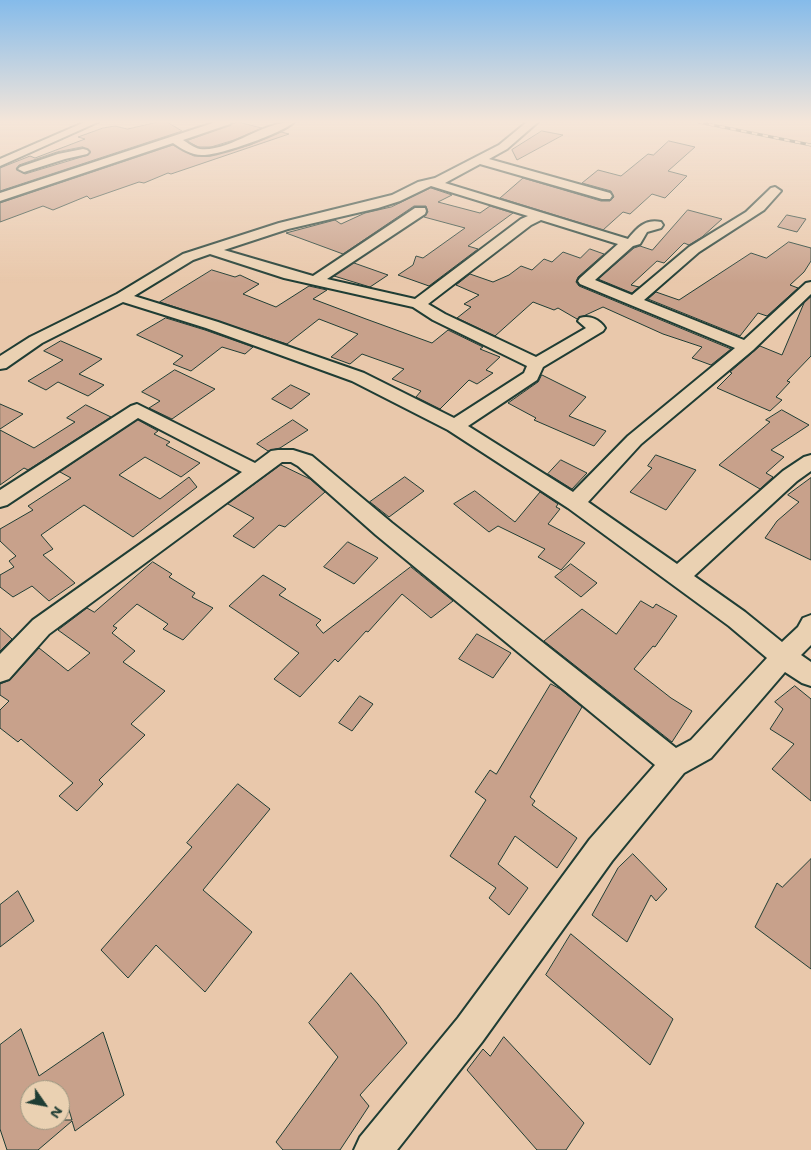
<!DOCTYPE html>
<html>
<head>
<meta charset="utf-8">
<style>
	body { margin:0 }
	#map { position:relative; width:811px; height:1150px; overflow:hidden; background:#e9c8ab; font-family:"Shantell Sans",sans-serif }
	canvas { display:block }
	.north { position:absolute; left:20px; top:1080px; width:50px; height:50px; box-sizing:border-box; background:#ead1b2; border:1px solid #999680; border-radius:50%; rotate:123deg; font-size:14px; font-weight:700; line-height:20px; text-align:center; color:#1f3d34 }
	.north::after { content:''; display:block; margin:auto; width:18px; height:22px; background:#1f3d34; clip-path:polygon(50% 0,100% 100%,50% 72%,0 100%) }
</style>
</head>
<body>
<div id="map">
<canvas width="811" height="1150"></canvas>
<div class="north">N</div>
</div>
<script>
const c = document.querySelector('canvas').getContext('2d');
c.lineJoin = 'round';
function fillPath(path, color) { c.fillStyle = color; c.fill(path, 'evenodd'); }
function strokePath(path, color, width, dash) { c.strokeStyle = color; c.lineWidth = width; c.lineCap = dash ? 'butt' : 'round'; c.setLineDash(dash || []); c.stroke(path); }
const building = new Path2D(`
	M158 122H167L182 131 0 191V168L30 156 35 158 85 139 78 137 103 128 115 126 127 129ZM83 147 90 151 88 155 25 174 16 169 19 165 57 152Z
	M238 122 262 128 234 140 211 147H198L187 141Z
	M542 131 563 135 517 160 512 150Z
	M281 132 289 134 171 174 168 173 144 183 139 182 90 199 87 196 53 210 43 206 0 222V203L173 145 194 156H210L250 145Z
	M669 141 695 147 668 171 687 176 665 198 652 194 630 214 623 212 603 230 500 198 523 178 601 201H610L614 197 611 191 582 183 598 170 621 176 648 154 653 155Z
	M431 188 452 195 438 202 480 213 490 206 513 213 468 246 478 249 429 286 398 275 413 265 416 256 423 258 465 228 424 217 428 212 426 206H414L343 254 286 233 335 220 341 224 365 213 391 207Z
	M688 210 722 219 702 237 689 245 684 243 664 263 657 261 631 285 639 287 632 293 598 279 634 248 640 246 652 250Z
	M787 215 806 219 797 232 778 227Z
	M789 242 811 248V261L804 272 790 285 798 288 767 316 758 313 740 336 648 299 656 292 679 300 751 253 766 258Z
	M590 249 604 254 578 277 576 282 579 286 731 349 711 365 692 358 702 347 663 334 603 307 577 319 558 308 554 310 533 302 495 336 457 318 471 307 464 304 479 295 456 285 470 274 493 282 509 275 521 266 532 270 544 259 552 262 563 252 580 258Z
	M354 263 388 275 370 287 334 276Z
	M212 270 235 277 240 275 259 284 243 294 276 307 309 286 327 290 313 299 366 319 432 343 448 330 483 347 480 349 500 357 486 370 493 373 477 384 469 380 440 409 416 397 421 391 392 379 404 369 362 354 350 364 331 357 358 334 319 319 287 344 160 302Z
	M811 297V356L787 381 790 382 776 397 782 400 770 411 717 388 732 373 730 372 760 346 782 355 804 303Z
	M166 318 205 330 253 347 245 354 222 347 191 371 173 364 183 356 137 335Z
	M61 341 102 359 79 374 104 385 88 396 58 382 46 390 28 381 63 360 44 351Z
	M175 370 215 389 172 419 149 408 160 401 142 392Z
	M542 375 586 397 569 416 606 431 594 446 534 420 536 418 508 403 538 382Z
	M291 385 310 394 291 409 272 399Z
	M0 404 23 414 0 429Z
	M86 405 111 417 28 470 24 468 0 485V430L34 448 75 422 67 418Z
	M782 410 809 425 771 450 784 457 766 473 773 477 760 489 719 465 770 422 766 420Z
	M138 420 158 431 154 434 170 442 166 445 200 463 181 477 145 457 119 475 160 499 189 477 197 487 133 537 84 505 41 535 53 549 43 555 75 583 49 601 32 586 13 597 0 587V575L14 567 9 561 16 556 0 541V529L33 510 28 506 71 478 60 472Z
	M293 420 308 430 280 448 268 451 257 444Z
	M656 455 696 470 666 510 630 492 652 468 648 466Z
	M561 460 587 473 572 489 548 474Z
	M281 465 310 479 325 492 285 527 279 525 254 548 233 536 254 518 228 504Z
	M405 477 424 491 389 517 370 502Z
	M811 478V560L765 538 777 521 799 502 788 495Z
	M475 491 515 522 540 492 558 504 556 507 560 509 548 524 585 543 561 570 538 557 545 549 498 526 489 532 454 504Z
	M348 542 378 558 354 584 324 567Z
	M153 562 172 574 169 577 195 593 192 597 213 608 183 640 163 629 168 624 137 604 113 626 117 628 112 633 135 651 123 662 165 691 131 724 145 735 99 780 103 784 77 811 59 796 73 783 21 739 18 742 0 728V710L9 701 0 695V684L10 680 39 648 68 671 90 653 58 630 87 608 94 612Z
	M571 564 597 583 581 597 555 577Z
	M411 567 453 601 431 618 402 594 368 632 366 631 338 662 335 659 300 697 274 679 299 653 229 606 263 575 286 589 279 595 321 620 316 625 323 633Z
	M641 601 653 608 656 604 677 616 655 647 653 646 634 669 671 698 692 711 672 742 544 641 582 609 616 634Z
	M0 628 12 639 0 651Z
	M477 634 511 653 493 678 459 659Z
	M551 684 560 689 582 707 530 797 535 801 532 805 577 838 557 868 515 836 498 864 528 888 509 915 489 898 496 888 450 856 486 800 475 792 490 770 496 774Z
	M795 686 811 699V801L772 769 794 744 770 729 783 709 775 702Z
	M360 696 373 704 352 731 339 723Z
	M238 784 270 809 203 890 252 932 205 992 156 945 128 978 101 950 192 847 187 843Z
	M633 854 667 889 656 901 651 895 627 942 592 915 618 868Z
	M811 859V969L755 927 777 883 782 887Z
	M18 891 34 921 0 947V905Z
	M571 934 673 1019 650 1065 546 975Z
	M351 973 378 1004 407 1043 360 1095 369 1106 340 1150H283L276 1142 338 1057 309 1023Z
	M21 1029 39 1076 103 1032 124 1095 75 1131 72 1121 38 1150H7L0 1129V1045ZM30 1090H63L72 1120H30Z
	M504 1037 584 1123 566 1150H537L467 1070 483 1049 490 1056Z`);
const minor = new Path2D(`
	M85 122H98L0 166V159Z
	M216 122H231L230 124 183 140C188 143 194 148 200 149 230 152 263 121 294 122 283 133 218 156 202 155 191 155 182 149 173 143L0 201V193Z
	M527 122H538L507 149 489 159 610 193 612 196 610 199H602L480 164 445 183 628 239C636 229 645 218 661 222L663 225 661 228 647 232 640 244 633 246 595 280 632 295 689 247 746 212 771 188 775 187 781 191 764 210 699 252 644 300 744 340 806 283 811 282V294L753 350 641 444 588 502 677 564 783 471 804 457 811 455V471L797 481 694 576 745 612 782 642 798 627 803 618 811 615V645L801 655 811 662V686L802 683 785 672 711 758 684 773 612 861 482 1042 397 1150H354L360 1137 458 1018 590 839 655 765 376 535 298 466 291 462H282L49 634 9 679 0 682V654L33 620 242 472 138 418 7 505 0 507V490L131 406 137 404 255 463 271 451 278 450H293L312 456 392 523 676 748 691 740 767 658 729 626 568 508 448 430 352 381 206 328 123 302 42 343 6 368 0 369V356L30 337 117 294 183 254 279 223 392 195 418 182 435 178 499 145ZM431 186 528 216 521 219 415 299 327 279 425 214 426 211 425 208H415L313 276 224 250 288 229 378 208 400 201ZM541 220 618 244 580 278 578 281 580 284 735 348 628 436 573 492 468 426 537 380 543 367 603 331 605 328C600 320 590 315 580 318L578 321 586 328 536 357 445 314 428 304 531 225ZM210 254 284 278 413 307 433 320 527 366 524 373 454 418 364 373 218 322 134 296 193 260Z
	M83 149 87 150 89 152 87 154 65 159 24 172 18 169 20 167 58 154Z`);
const rail = new Path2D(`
	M698 122 811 145`);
fillPath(building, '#c8a18b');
strokePath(building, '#1f3d34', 1);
strokePath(minor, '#1f3d34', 4);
fillPath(minor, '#ead1b2');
strokePath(rail, '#1f3d34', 3);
strokePath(rail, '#ead1b2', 2, [5.5]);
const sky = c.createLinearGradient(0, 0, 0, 283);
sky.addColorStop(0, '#85bbea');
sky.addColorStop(0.43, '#f5e6d9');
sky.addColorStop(1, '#f5e6d900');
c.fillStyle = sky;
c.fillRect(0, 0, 811, 283);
</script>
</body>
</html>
